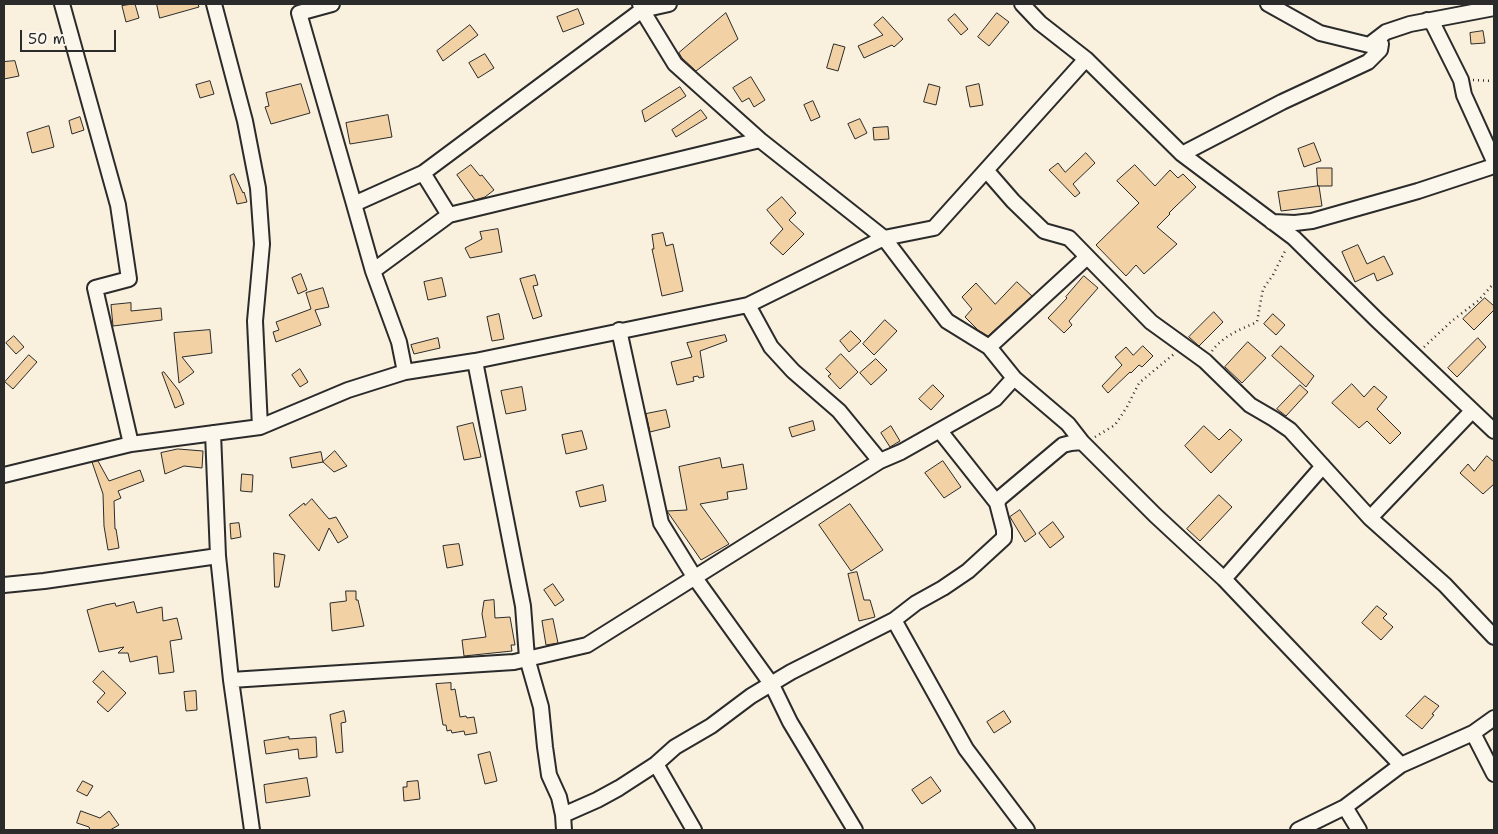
<!DOCTYPE html>
<html>
<head>
<meta charset="utf-8">
<style>
	body { margin:0 }
	#map { position:relative; width:1498px; height:834px; overflow:hidden; background:#f9f0de; font-family:"Shantell Sans",sans-serif }
	canvas { display:block }
	.frame { position:absolute; inset:0; border:5px solid #2b2b2b; pointer-events:none }
	.scale { position:absolute; left:20px; top:30px; width:96px; height:22px; box-sizing:border-box; border:2px solid #2b2b2b; border-top:0; padding-left:6px; font-size:15px; line-height:18px; white-space:nowrap; color:#2b2b2b; -webkit-text-stroke:4px #fbf7ec; paint-order:stroke }
</style>
</head>
<body>
<div id="map">
<canvas width="1498" height="834"></canvas>
<div class="frame"></div>
<div class="scale">50 m</div>
</div>
<script>
const c = document.querySelector('canvas').getContext('2d');
c.lineJoin = 'round';
function fillPath(path, color) { c.fillStyle = color; c.fill(path, 'evenodd'); }
function strokePath(path, color, width, dash) { c.strokeStyle = color; c.lineWidth = width; c.lineCap = dash ? 'butt' : 'round'; c.setLineDash(dash || []); c.stroke(path); }
const building = new Path2D(`
	M135 4 139 18 126 22 122 6Z
	M157 4H198L199 7 160 18Z
	M578 9 584 24 563 32 557 17Z
	M726 13 738 39 696 71 682 58 679 53Z
	M997 13 1009 22 989 46 978 37Z
	M955 14 968 29 961 35 948 20Z
	M883 17 903 39 894 47 892 45 864 58 858 46 883 35 874 25Z
	M470 25 478 35 443 61 437 51Z
	M1483 31 1485 43 1471 44 1470 33Z
	M834 44 845 47 838 71 827 68Z
	M485 54 494 68 478 78 469 63Z
	M15 61 19 76 4 79V62Z
	M751 77 765 100 754 107 749 98 742 102 733 88Z
	M210 81 214 94 200 98 196 85Z
	M301 84 310 113 271 124 265 107 269 106 266 93Z
	M929 84 940 87 936 105 924 102Z
	M979 84 983 105 970 107 966 87Z
	M680 87 686 96 645 122 642 111Z
	M813 101 820 117 811 121 804 105Z
	M701 110 707 118 676 137 672 130Z
	M388 115 392 137 350 144 346 123Z
	M80 117 84 130 72 134 69 121Z
	M860 119 867 133 855 139 848 124Z
	M49 126 54 147 32 153 27 133Z
	M888 127 889 139 874 140 873 128Z
	M1314 143 1321 161 1304 167 1298 149Z
	M1086 153 1095 163 1073 184 1080 193 1075 197 1049 170 1058 163 1065 172Z
	M471 165 480 176 482 175 494 190 485 197 475 200 457 175Z
	M1135 165 1155 186 1170 170 1178 178 1183 174 1196 187 1176 206 1169 213 1170 214 1157 227 1177 244 1144 274 1136 265 1126 276 1096 245 1139 203 1117 181Z
	M1317 168H1332V186H1318Z
	M234 174 243 193 244 192 247 202 237 204 230 176Z
	M1319 186 1322 206 1281 211 1278 192Z
	M782 197 796 213 789 220 804 234 783 255 770 243 783 229 767 210Z
	M498 229 502 252 470 258 465 248 482 239 480 232Z
	M663 233 666 246 673 244 683 291 662 296 652 249H654L652 235Z
	M1358 245 1367 264 1384 256 1393 274 1377 281 1374 273 1355 282 1342 252Z
	M301 274 307 290 298 294 292 278Z
	M535 275 538 285 533 286 542 316 533 319 520 279Z
	M1084 276 1098 288 1069 321 1072 325 1064 333 1048 318 1067 298 1066 297Z
	M442 278 446 296 428 300 424 282Z
	M1017 282 1032 296 988 336 978 330 965 317 972 309 962 297 976 283 995 304Z
	M323 288 329 307 315 310 321 325 276 342 273 332 279 330 276 322 311 309 306 293Z
	M1485 298 1494 306V310L1474 330 1463 319Z
	M131 303V311L161 308 162 320 113 326 111 305Z
	M1214 312 1223 322 1199 346 1189 337Z
	M499 314 504 339 492 341 487 317Z
	M1273 314 1285 325 1276 335 1264 324Z
	M885 320 897 331 874 355 863 344Z
	M210 330 212 353 182 357 194 372 179 383 174 333Z
	M851 331 861 341 849 352 840 341Z
	M725 335 727 341 700 351 704 377 699 378 698 376 693 377 694 381 677 385 671 362 692 357 687 343Z
	M14 336 24 347 16 354 6 343Z
	M438 338 440 348 414 354 411 345Z
	M1478 338 1486 347 1457 377 1448 368Z
	M1248 342 1266 358 1242 383 1225 367Z
	M1143 346 1153 356 1142 367 1139 365 1131 373 1130 372 1108 393 1102 386 1122 365 1115 357 1126 347 1133 355Z
	M1281 346 1314 376 1306 387 1272 356Z
	M841 354 858 372 840 389 828 376 831 374 826 369Z
	M29 355 37 362 13 389 5 382Z
	M876 359 887 370 871 385 860 373Z
	M300 369 308 382 300 387 292 375Z
	M164 372 179 391 184 404 175 408 162 373Z
	M1352 384 1364 397 1374 386 1387 397 1377 409 1401 433 1390 444 1367 421 1359 428 1332 403Z
	M933 385 944 396 931 410 919 399Z
	M1300 385 1308 392 1286 416 1277 409Z
	M522 387 526 410 506 414 501 391Z
	M666 410 670 427 650 432 646 414Z
	M813 421 815 430 792 437 789 428Z
	M473 423 481 457 464 460 457 427Z
	M891 426 900 441 890 447 881 433Z
	M1204 426 1219 440 1230 429 1242 440 1211 473 1185 446Z
	M582 431 587 449 566 454 562 435Z
	M178 449 203 451 202 468 184 466 165 474 161 453Z
	M335 451 347 466 334 472 323 462Z
	M321 452 323 462 292 468 290 458Z
	M1487 456 1494 462V484L1483 494 1460 473 1468 464 1474 471Z
	M720 458 722 468 743 464 747 489 727 492 728 499 700 504 729 544 701 560 667 511 687 510 679 467Z
	M98 461 109 481 140 470 144 481 118 491 121 498 114 501 115 529H116L119 548 108 550 104 526 103 494 92 462Z
	M943 461 961 487 944 498 925 473Z
	M242 474 253 475 252 492 241 491Z
	M603 485 606 501 580 507 576 492Z
	M1219 495 1232 507 1200 541 1187 529Z
	M312 499 329 519 336 517 348 537 338 543 329 528 319 551 289 515 304 503 305 505Z
	M850 504 883 550 851 571 819 525Z
	M1020 510 1036 534 1025 542 1010 517Z
	M1053 522 1064 537 1050 548 1039 533Z
	M239 523 241 537 231 539 230 524Z
	M459 544 463 565 447 568 443 546Z
	M274 553 285 555 279 587H275Z
	M857 572 864 600H870L875 617 859 621 848 574Z
	M553 584 564 600 555 606 544 590Z
	M346 591H356V600H358L364 626 332 631 330 603 346 601Z
	M494 600 495 618 510 617 515 645H511L512 651 464 656 462 640 486 637 482 614 484 601Z
	M134 602 137 613 162 607 163 621 177 618 182 639 170 641 174 672 159 674 157 656 130 662 128 653H118L124 647 99 652 87 610 105 605 115 603 116 606Z
	M1377 606 1387 614 1383 618 1393 627 1381 640 1362 623Z
	M553 619 558 643 546 645 542 621Z
	M103 671 126 693 108 712 97 702 105 693 93 682Z
	M451 683V690L455 689 460 717 466 716 467 718 474 717 477 733 465 735 464 731 452 733 451 730 447 731 446 725H443L436 684Z
	M196 691 197 710 186 711 184 692Z
	M1425 696 1439 706 1432 714 1434 715 1422 729 1406 716Z
	M344 711 346 722 341 723 343 752 336 753 330 715Z
	M1004 711 1011 722 994 733 987 722Z
	M289 737V739L316 737 317 757 299 759 298 749 266 754 264 741Z
	M490 752 497 781 485 784 478 755Z
	M931 777 941 791 922 804 912 790Z
	M307 778 310 796 266 803 264 785Z
	M83 781 93 786 87 796 77 791Z
	M418 781 420 799 404 801 403 787H407V782Z
	M81 811 100 818 109 811 119 825 110 830H90L89 827 77 823Z`);
const path = new Path2D(`
	M1473 80 1494 81
	M1424 347 1453 320 1478 301 1494 283
	M1212 351C1223 336 1239 330 1257 322L1263 289 1273 275 1286 249
	M1095 437 1115 425 1127 407 1139 383 1174 354`);
const minor = new Path2D(`
	M62 4 118 205 129 279 95 288 131 444
	M214 4 245 121 258 188 262 244 255 321 260 427
	M332 4 299 13 354 204
	M640 4 642 10 675 64 760 140 884 238 947 321 989 347 1014 378 1068 424 1082 442 1155 515 1224 579 1401 765
	M1022 4 1040 23 1086 59 1182 154 1294 238 1377 320 1494 431
	M1268 4 1320 33 1369 45 1386 32 1410 24 1494 8
	M1427 20 1433 24 1461 80 1464 95 1494 161
	M1182 154 1282 102 1368 62 1380 50 1381 44 1377 39 1369 45
	M986 170 1013 201 1044 231 1069 238 1151 322 1205 361 1250 405 1274 419 1290 430 1370 518 1445 585 1494 637
	M423 173 449 215
	M1272 222 1295 223 1312 221 1418 191 1494 166
	M373 271 354 204 423 173 642 10 669 4
	M748 305 771 347 793 371 839 411 880 461
	M619 330 661 523 695 578 772 685 790 722 855 830
	M989 347 1087 257
	M475 361 523 606 527 658 541 707 545 747 549 775 559 797 563 815 564 830
	M405 372 399 342 373 271 449 215 760 140
	M940 431 997 503
	M213 433 218 556
	M4 475 131 444 260 427 348 390 405 372 475 361 748 305 884 238 934 228 1086 59
	M1370 518 1472 411
	M1224 579 1323 466
	M4 585 44 581 218 556 231 680 252 830
	M894 620 966 749 1027 830
	M231 680 514 662 587 645 880 461 901 452 995 399 1014 378
	M1473 733 1494 774
	M656 764 694 830
	M1345 807 1359 830
	M563 815 597 800 619 788 656 764 675 747 711 726 751 696 791 672 894 620 916 603 943 588 968 571 1004 538V530L997 503 1000 498 1063 445 1071 443 1082 442
	M1298 830 1345 807 1401 765 1473 733 1494 718`);
fillPath(building, '#f2d2a4');
strokePath(building, '#2b2b2b', 1);
strokePath(minor, '#2b2b2b', 18);
strokePath(path, '#2b2b2b', 2.5, [1, 4]);
strokePath(minor, '#fbf7ec', 14);
</script>
</body>
</html>
